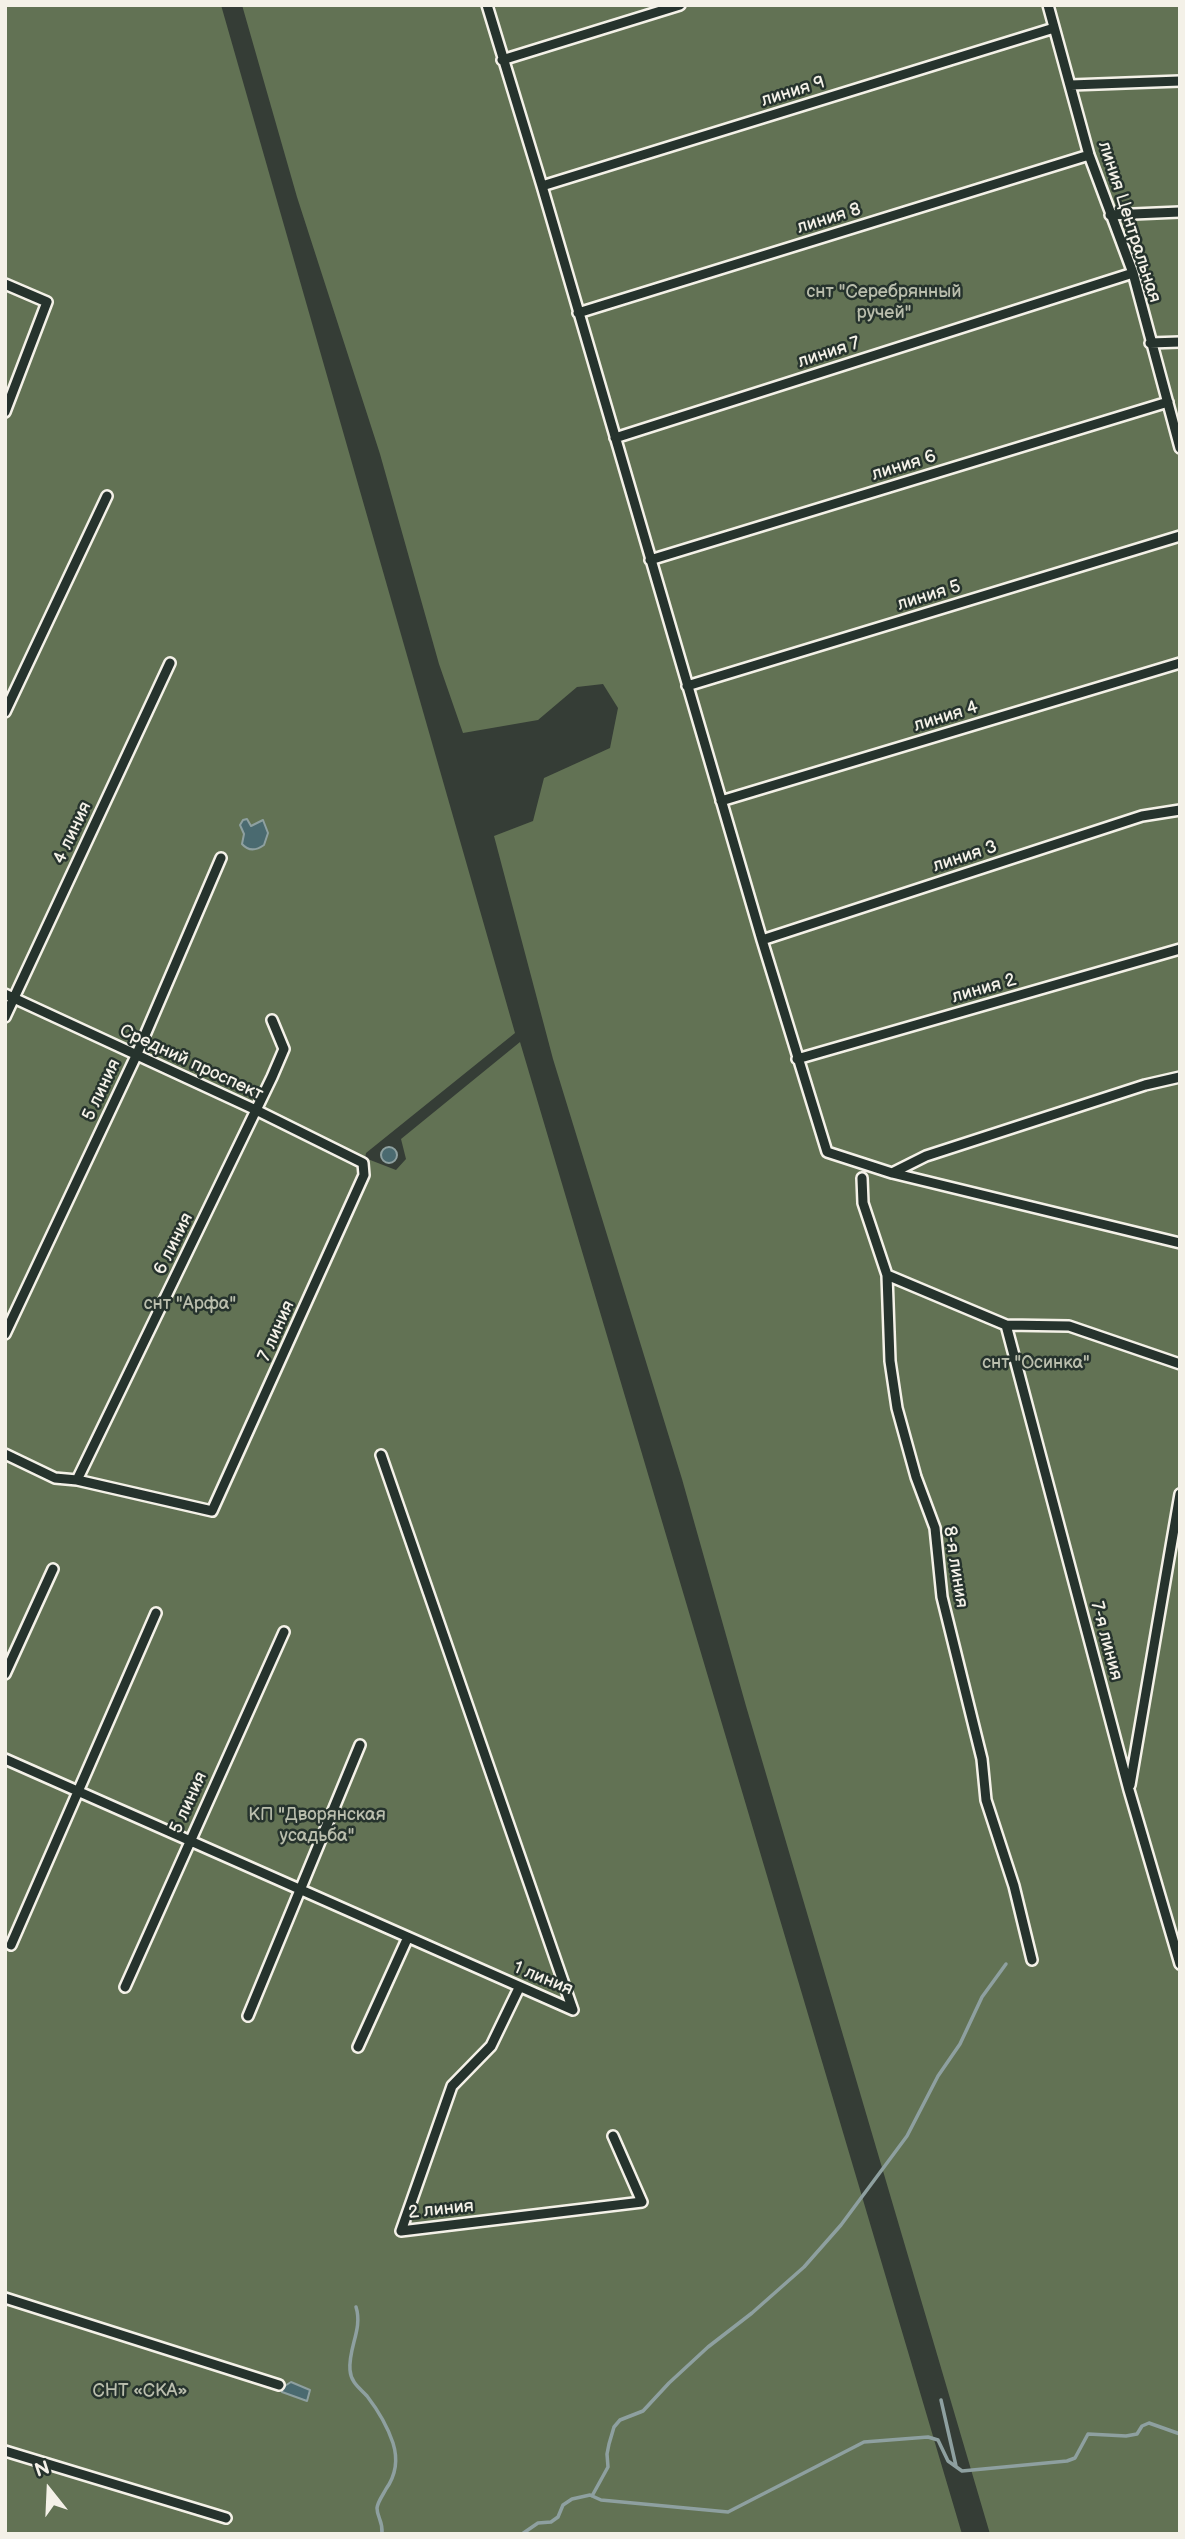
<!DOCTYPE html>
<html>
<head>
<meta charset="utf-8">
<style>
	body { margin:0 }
	#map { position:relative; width:1185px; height:2539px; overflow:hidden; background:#353d36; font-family:"Balsamiq Sans",sans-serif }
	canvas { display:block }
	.frame { position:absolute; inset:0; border:7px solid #f4f1e8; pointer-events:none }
	.north { position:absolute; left:14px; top:2455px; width:70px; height:70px; -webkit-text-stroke:5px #26332d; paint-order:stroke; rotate:342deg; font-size:19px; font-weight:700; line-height:28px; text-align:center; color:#f4f1e8 }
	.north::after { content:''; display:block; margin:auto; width:24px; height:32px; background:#f4f1e8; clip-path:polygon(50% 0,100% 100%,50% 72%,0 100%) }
</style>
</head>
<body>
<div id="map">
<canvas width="1185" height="2539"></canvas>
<div class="frame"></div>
<div class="north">N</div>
</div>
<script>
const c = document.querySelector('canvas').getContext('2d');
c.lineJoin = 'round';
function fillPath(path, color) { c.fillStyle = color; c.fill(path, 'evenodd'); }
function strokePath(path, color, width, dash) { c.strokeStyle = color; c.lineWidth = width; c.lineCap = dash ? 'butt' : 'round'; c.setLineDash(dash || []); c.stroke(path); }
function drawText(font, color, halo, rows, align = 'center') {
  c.font = font + ' "Balsamiq Sans",sans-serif'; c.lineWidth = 5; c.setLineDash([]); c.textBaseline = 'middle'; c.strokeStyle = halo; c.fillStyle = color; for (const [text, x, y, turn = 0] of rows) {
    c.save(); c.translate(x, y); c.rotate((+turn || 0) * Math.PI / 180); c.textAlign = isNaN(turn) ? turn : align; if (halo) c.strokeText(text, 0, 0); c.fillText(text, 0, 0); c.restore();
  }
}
const green = new Path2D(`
	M5 5H221L515 1033 366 1153 365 1158 396 1170 406 1159 401 1139 520 1042 962 2534H5Z
	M242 5H1180V2534H990L746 1706 682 1479 553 1059 494 836 533 821 544 778 610 748 618 708 603 684 577 687 538 720 463 733 439 664 380 454 297 197Z`);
const water = new Path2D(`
	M247 819 251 826 263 820 268 833 264 845C257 850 249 852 242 844L244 834 240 825 243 820Z
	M381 1155a8 8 0 1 1 16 0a8 8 0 1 1-16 0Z
	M291 2382 310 2390 307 2401 282 2392 283 2387Z`);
const stream = new Path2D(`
	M356 2307C363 2329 348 2348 350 2370 351 2383 360 2388 367 2396 377 2409 388 2428 393 2443 398 2459 396 2475 386 2489 383 2495 378 2501 377 2508 377 2518 383 2520 382 2534
	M941 2400 956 2466
	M592 2496 608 2467 607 2454 609 2444 614 2427 620 2420 643 2411 669 2383 708 2347 752 2313 804 2267 841 2225 907 2136 938 2076 960 2044 982 1997 1006 1964
	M522 2534 538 2523 551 2522 558 2517 563 2505 572 2499 590 2495 601 2500 728 2512 864 2442 928 2437 938 2440 948 2461 962 2471 1067 2461 1075 2458 1088 2434 1126 2436 1137 2434 1142 2426 1149 2423 1180 2434`);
const minor = new Path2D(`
	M487 5 542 186 762 940 827 1152 892 1173 1180 1243
	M1048 5 1089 155 1133 273 1180 448
	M502 60 680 5
	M1071 85 1180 81
	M542 186 1054 28
	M1110 215 1180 212
	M5 284 47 302 5 412
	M578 313 1089 155
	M1150 343 1180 342
	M615 438 1133 273
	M650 560 1168 402
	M687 686 1180 536
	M5 712 107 496
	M721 801 1180 663
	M762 940 1142 816 1180 810
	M5 994 256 1110 363 1163 364 1175 212 1511 77 1480 55 1478 5 1454
	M5 1017 170 663
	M797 1059 1180 949
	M892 1173 926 1156 1145 1085 1180 1077
	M862 1178 863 1203 887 1275 890 1361 897 1408 916 1477 935 1528 942 1597 982 1759 986 1800 1014 1886 1032 1960
	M887 1275 1006 1325 1069 1326 1180 1364
	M1006 1325 1129 1790 1180 1964
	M5 1334 136 1056 221 858
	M77 1480 272 1077 284 1049 272 1020
	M5 1674 53 1569
	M5 1759 573 2010 381 1455
	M1130 1785 1180 1494
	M11 1945 156 1613
	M125 1987 284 1632
	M519 1988 491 2046 452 2086 401 2231 642 2202 613 2136
	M248 2016 360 1745
	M358 2047 408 1937
	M5 2298 279 2385
	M5 2451 226 2518`);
const streetNames = [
	["линия 9",793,92,-17],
	["линия 8",829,219,-17],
	["линия Центральная",1129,222,72],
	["линия 7",829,353,-18],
	["линия 6",904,466,-17],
	["линия 5",929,596,-17],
	["линия 4",946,717,-17],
	["4 линия",73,833,-65],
	["линия 3",965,857,-18],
	["линия 2",984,989,-16],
	["Средний проспект",191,1063,25],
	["5 линия",102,1090,-65],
	["6 линия",174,1244,-64],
	["7 линия",277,1331,-66],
	["8-я линия",955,1567,81],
	["7-я линия",1106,1641,75],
	["5 линия",189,1803,-66],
	["1 линия",543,1979,22],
	["2 линия",441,2210,-6]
];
const parkNames = [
	["снт \"Серебрянный",884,292],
	["ручей\"",884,313],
	["снт \"Арфа\"",190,1304],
	["снт \"Осинка\"",1036,1363],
	["КП \"Дворянская",317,1815],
	["усадьба\"",317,1836],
	["СНТ «СКА»",140,2391]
];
fillPath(green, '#627254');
fillPath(water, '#4a6a70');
strokePath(water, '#8ea0a0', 2);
strokePath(stream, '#8ea0a0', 3.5);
strokePath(minor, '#f4f1e8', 14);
strokePath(minor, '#26332d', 9);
drawText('18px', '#f4f1e8', '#26332d', streetNames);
drawText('18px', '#babead', '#26332d', parkNames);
</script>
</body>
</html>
